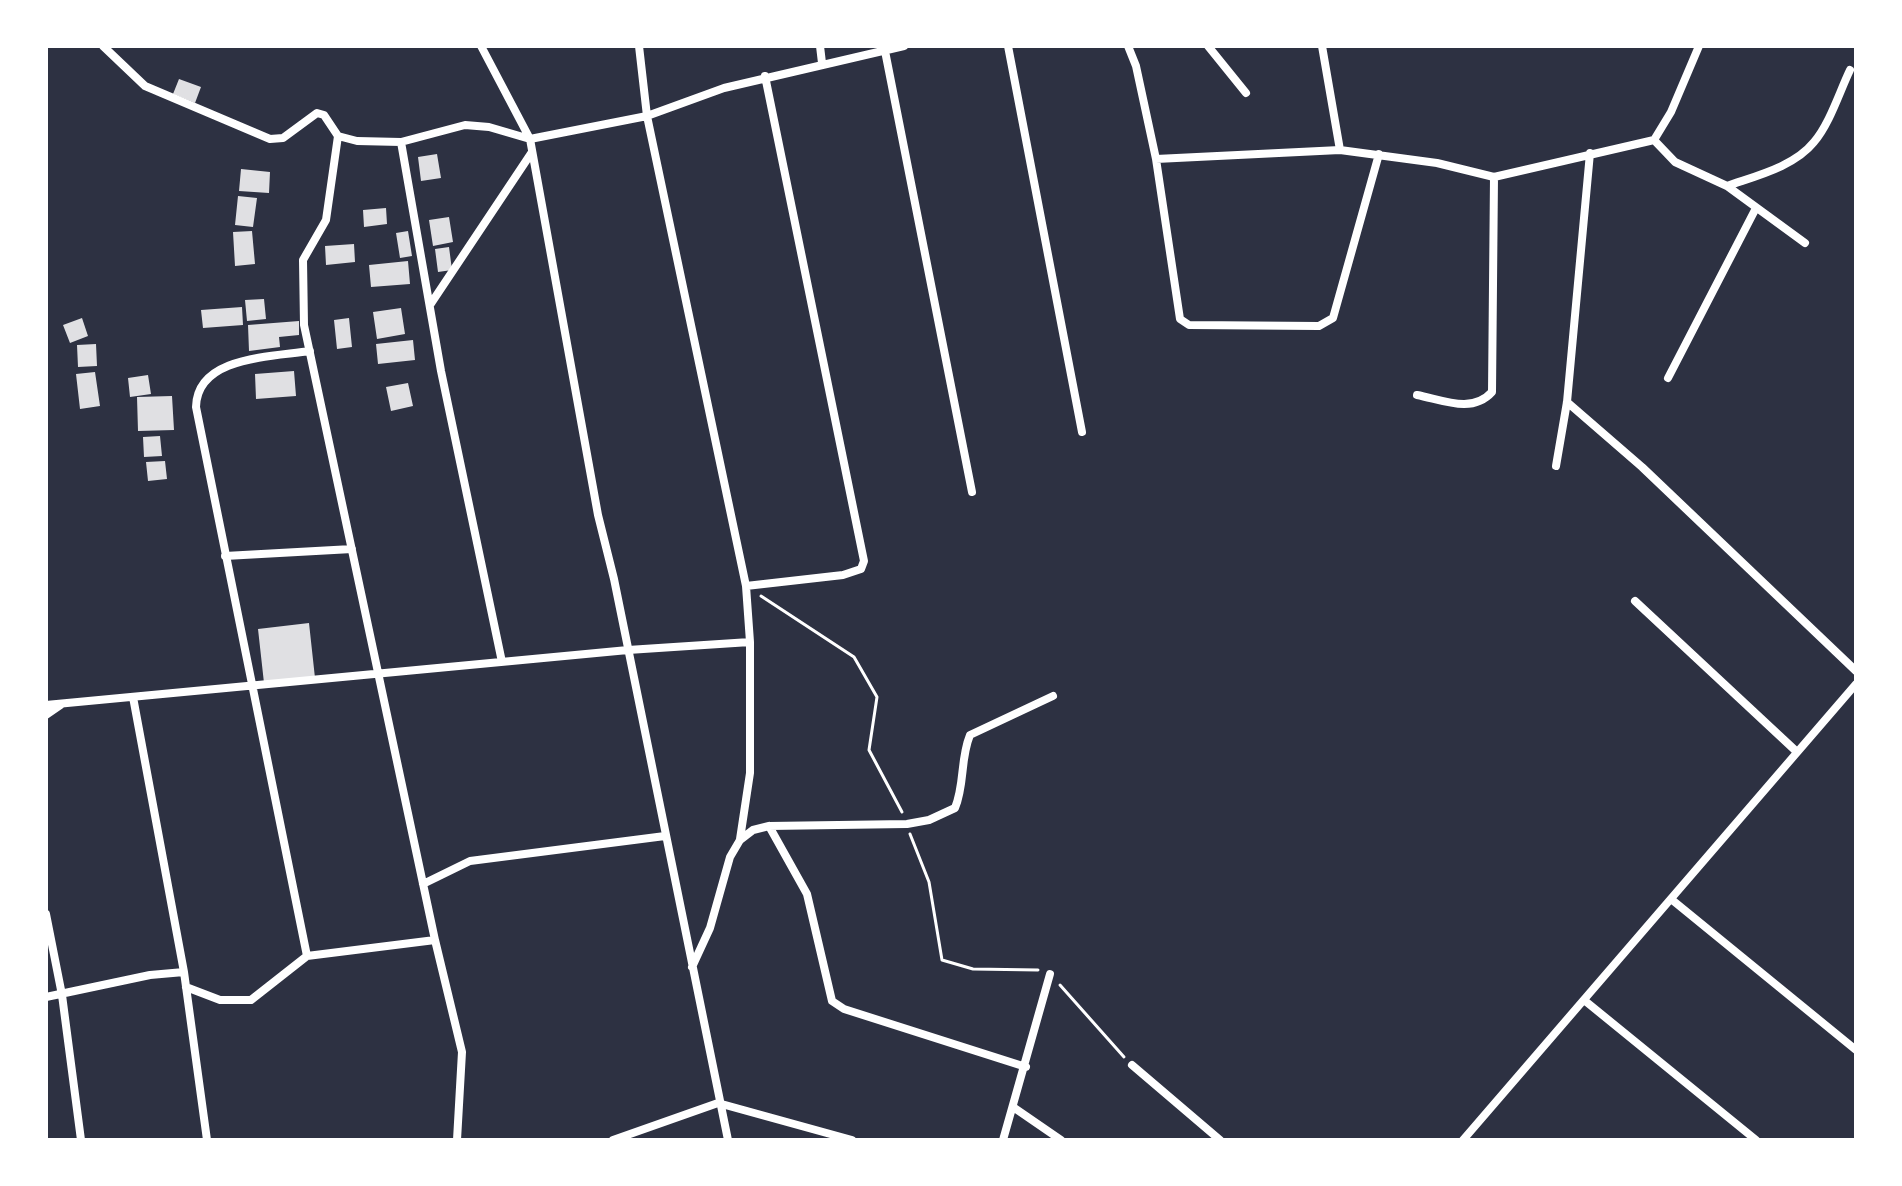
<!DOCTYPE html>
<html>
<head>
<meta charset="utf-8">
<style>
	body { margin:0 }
	#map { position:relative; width:1902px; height:1186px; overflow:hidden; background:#2d3142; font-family:"DM Sans",sans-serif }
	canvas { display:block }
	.frame { position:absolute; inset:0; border:48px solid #fff; pointer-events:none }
</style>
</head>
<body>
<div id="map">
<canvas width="1902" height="1186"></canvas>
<div class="frame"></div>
</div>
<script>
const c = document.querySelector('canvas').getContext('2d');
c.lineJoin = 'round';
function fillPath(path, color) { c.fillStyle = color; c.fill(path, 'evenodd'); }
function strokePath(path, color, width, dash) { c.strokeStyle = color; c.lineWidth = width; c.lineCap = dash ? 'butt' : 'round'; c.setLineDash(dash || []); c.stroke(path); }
const building = new Path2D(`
	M179 79 201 87 195 103 173 94Z
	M437 154 441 178 421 181 418 157Z
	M241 169 270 172 269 193 239 191Z
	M238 196 257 198 253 227 235 225Z
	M386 208 387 224 364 227 363 210Z
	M449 217 453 242 433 246 429 220Z
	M252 231 255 264 235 266 233 232Z
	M408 231 412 256 400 258 396 233Z
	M354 244 355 262 326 265 325 246Z
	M449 247 452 270 438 272 435 249Z
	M408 261 410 284 371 287 369 265Z
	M264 299 266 319 247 321 245 300Z
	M242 307 243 325 203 328 201 310Z
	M401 308 405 334 377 339 373 312Z
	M82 318 88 336 70 343 63 325Z
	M349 318 352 347 337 349 334 320Z
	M299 321V335L279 337 280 347 249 351 248 325Z
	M413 340 415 360 378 364 376 344Z
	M96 344 97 366 78 367 77 345Z
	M294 371 296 396 256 399 255 374Z
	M95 372 100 406 80 409 76 374Z
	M148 375 151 394 130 397 128 378Z
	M408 383 413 406 391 411 386 387Z
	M172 396 174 430 138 431 137 397Z
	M160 436 162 456 144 457 143 437Z
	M165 461 167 479 148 481 146 462Z
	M309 623 315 678 264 683 258 629Z`);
const path = new Path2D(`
	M761 596 854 657 877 697 869 750 902 812
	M910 834 929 882 942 960 973 969 1038 970
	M1060 985 1124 1057`);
const minor = new Path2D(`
	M103 46 145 86 270 139 283 138 317 113 324 115 338 136 357 141 401 142 465 125 489 127 530 139 647 116 724 88 904 46
	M481 46 530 139 598 515 614 579 728 1140
	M820 46 822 63
	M1008 46 1082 432
	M1128 46 1136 66 1156 159 1340 150 1437 163 1494 177 1654 140 1671 112 1699 46
	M1208 46 1246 93
	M1322 46 1340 150
	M885 51 972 492
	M338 136 326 220 303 260 304 325 435 940 462 1052 457 1140
	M1654 140 1675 162 1727 186 1805 243
	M401 142 441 371 502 662
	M1156 159 1180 319 1189 325 1319 326 1333 318 1379 154
	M1727 186C1755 176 1794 167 1814 142 1830 123 1839 93 1850 70
	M430 305 532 152
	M1668 378 1756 208
	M1417 395C1443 400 1472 414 1492 392L1494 177
	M1567 402 1642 467 1856 671
	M1556 466 1567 402 1590 153
	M225 556 352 549
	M746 586 843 575 861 569 864 561 765 76
	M1635 601 1797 752
	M133 697 184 972 207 1140
	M46 705 628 650 750 642 746 586 647 116 639 46
	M46 715 62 704
	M769 826 807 894 832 1001 844 1009 1026 1067
	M740 839 750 773V642
	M423 884 470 861 665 836
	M1671 899 1856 1050
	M46 914 62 995 81 1140
	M307 956 196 407C197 356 272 357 310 351
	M692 967 710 928 730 857 740 840 753 830 769 826 907 824 929 820 955 808C965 784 960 759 970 735L1053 696
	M186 987 220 1000H251L307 956 435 940
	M46 997 150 975 184 972
	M1584 1000 1756 1140
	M1132 1065 1220 1140
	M1013 1107 1061 1140
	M613 1140 718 1103 852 1140
	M1003 1140 1050 974
	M1463 1140 1856 684`);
fillPath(building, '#e0e0e3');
strokePath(path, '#fff', 3);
strokePath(minor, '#fff', 8);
</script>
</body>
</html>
